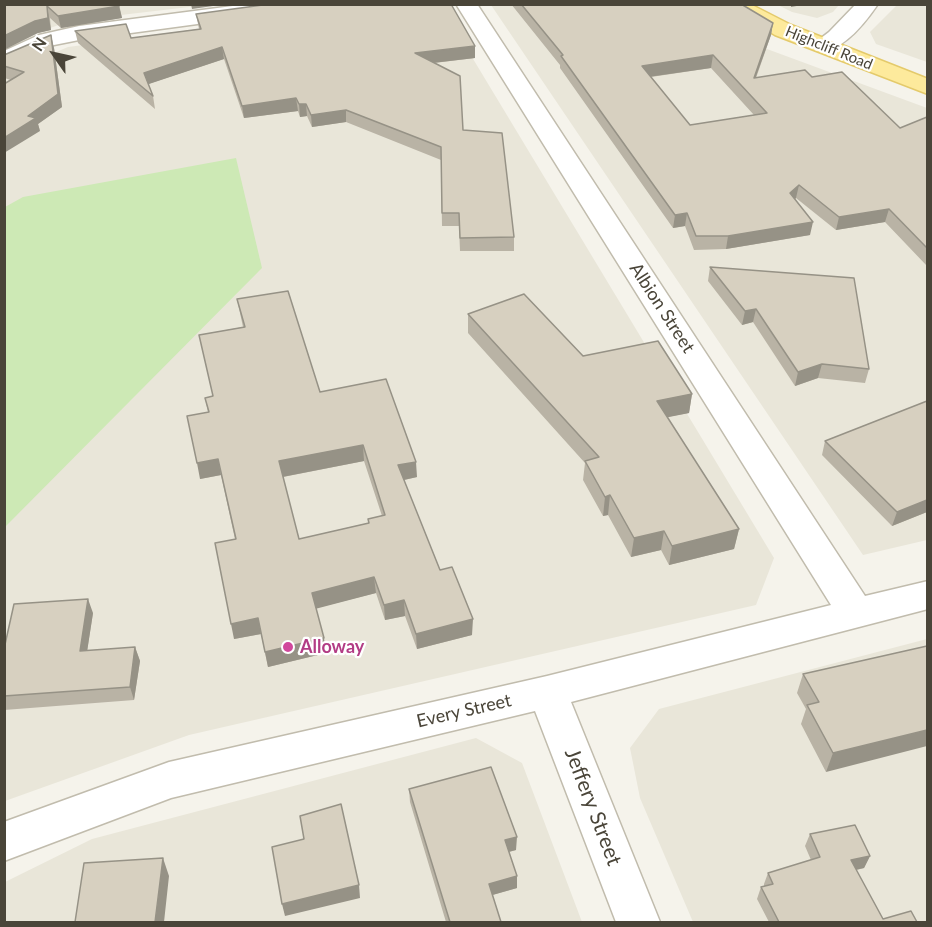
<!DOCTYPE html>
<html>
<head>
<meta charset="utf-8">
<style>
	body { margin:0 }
	#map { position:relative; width:932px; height:927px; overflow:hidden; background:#f5f3eb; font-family:Lato,sans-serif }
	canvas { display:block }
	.frame { position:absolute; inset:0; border:6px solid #4a4539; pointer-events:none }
	.north { position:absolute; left:24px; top:24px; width:60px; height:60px; -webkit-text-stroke:4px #fff; paint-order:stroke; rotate:304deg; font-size:16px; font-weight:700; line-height:24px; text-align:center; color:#4a4539 }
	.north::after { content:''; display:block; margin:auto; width:21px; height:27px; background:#4a4539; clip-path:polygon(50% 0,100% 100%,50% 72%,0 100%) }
</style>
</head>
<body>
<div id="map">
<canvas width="932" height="927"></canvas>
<div class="frame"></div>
<div class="north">N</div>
</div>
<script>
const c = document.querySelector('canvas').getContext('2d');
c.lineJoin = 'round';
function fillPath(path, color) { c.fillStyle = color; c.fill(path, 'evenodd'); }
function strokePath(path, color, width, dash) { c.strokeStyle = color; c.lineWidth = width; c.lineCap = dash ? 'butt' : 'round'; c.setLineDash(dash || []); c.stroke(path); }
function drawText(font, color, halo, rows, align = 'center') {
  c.font = font + ' Lato,sans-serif'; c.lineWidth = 4.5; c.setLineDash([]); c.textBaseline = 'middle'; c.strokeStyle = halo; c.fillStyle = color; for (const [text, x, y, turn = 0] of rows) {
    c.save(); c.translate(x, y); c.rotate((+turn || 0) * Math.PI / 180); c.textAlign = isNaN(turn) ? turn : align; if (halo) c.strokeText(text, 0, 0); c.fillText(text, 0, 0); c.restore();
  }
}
const residential = new Path2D(`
	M4 5H206L70 21 5 44Z
	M384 5 455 29 774 558 756 605 189 735 5 801V80L35 61 68 47Z
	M491 5H687L710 28 927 108V540L863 555Z
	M778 5H839L833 12 817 18 792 12Z
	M897 5H927V62L876 44 870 32Z
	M927 639V922H693L640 798 630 748 659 709Z
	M476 738 522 763 582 922H5V882L92 839Z`);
const green = new Path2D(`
	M236 158 262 268 5 527V207L23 197Z`);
const minor = new Path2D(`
	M248 4H311L301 10 79 40 54 45 4 67V51L39 35 79 26Z
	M456 4H477L865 596 928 581V609L571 702 660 922H616L535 711 171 798 4 861V822L169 762 547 676 831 605Z
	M856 4H878C865 23 840 56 815 50L812 45 829 32Z`);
const major = new Path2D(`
	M723 4H750L791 25 928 79V94L775 35Z`);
const wall = new Path2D(`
	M4 4H119L122 18 61 28 50 18 51 30 38 33Z
	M511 4H741L773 23 771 35 756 78 812 77 900 128 927 117V266L885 222 836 230 796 198 795 199 810 235 726 249 694 250 685 226 673 228 560 68V65ZM711 68 754 115 690 125 651 77Z
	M196 14 475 58 434 63 463 130 514 237V251H460L459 226H442L441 160 346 122 312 127 307 116 300 117 298 111 244 118 224 59 148 84 153 96 155 109 78 43 75 31 131 38 199 29Z
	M54 48 62 107 38 124 40 131 11 80 4 78V55Z
	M710 267 869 369 865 383 818 378 795 386 753 322 742 325 708 281Z
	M237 299 320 392 417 477 404 480 440 570 472 635 417 649 405 616 385 620 376 593 316 608 326 653 268 667 261 634 234 639 235 539 221 475 200 479 208 412 205 398 213 396 199 335 243 327ZM364 461 382 516 368 519V523L299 539 283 477Z
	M468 314 692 394 689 413 667 417 739 529 734 549 669 565 661 550 631 557 608 515 603 516 583 480 585 463 468 333Z
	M927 401V512L892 526 822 455 825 441Z
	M93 613 87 651 135 647 140 661 134 700 4 710V649Z
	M927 646 826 772 801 724 806 709 797 693 803 674Z
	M409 789 516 850 509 852 517 888 492 895 501 922H446L410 802Z
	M810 834 870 856 864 868 856 870 883 919 917 922H769L757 899 761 887 764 886V884L768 873 811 860 805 846Z`);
const shadedWall = new Path2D(`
	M191 4H227L192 9Z
	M791 4H808L791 7Z
	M47 6 51 30 38 33 4 50V36Z
	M119 6 122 18 61 28 58 16Z
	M773 23 771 35 751 90 754 78Z
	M51 35 54 48 62 107 38 124 40 131 4 153V138L28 116Z
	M475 46V58L415 65V53Z
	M222 47 224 59 146 85 144 73Z
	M713 55 711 68 641 78 642 66Z
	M296 98 298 111 244 118 242 106Z
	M299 104H306L307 116 300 117Z
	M346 110V122L312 127 311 115Z
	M799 185 796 198 788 206 790 193Z
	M889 209 885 222 836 230 839 217Z
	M687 213 685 226 673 228 675 215Z
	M813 222 810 235 726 249 728 236Z
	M756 309 753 322 742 325 745 311Z
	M822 364 818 378 795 386 798 372Z
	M692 394 689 413 654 420 657 401Z
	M363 445 364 461 282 477 279 461Z
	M218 459 221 475 200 479 197 463Z
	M416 462 417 477 399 481 398 465Z
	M610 495 608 515 603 516 605 497Z
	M927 500V512L892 526 897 512Z
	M739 529 734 549 669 565 672 546Z
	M664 531 661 550 631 557 634 538Z
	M374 577 376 593 315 609 312 593Z
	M88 599 93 613 85 665 80 651Z
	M404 600 405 616 385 620 384 605Z
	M258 618 261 634 234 639 231 624Z
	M473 619 472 635 417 649 416 634Z
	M324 638 326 653 268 667 265 652Z
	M135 647 140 661 134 700 130 687Z
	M927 730V746L826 772 833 753Z
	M517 837 516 850 504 853 505 840Z
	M870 856 864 868 846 872 851 860Z
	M163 858 169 876 164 922H155Z
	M517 876V888L489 896V884Z
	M359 885 360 898 285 916 282 904Z`);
const building = new Path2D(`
	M4 4H119V6L58 16 47 6 48 18 35 21 4 36Z
	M270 4H451L475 46 415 53 460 76 463 130 502 133 514 237 460 238 459 213H442L441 147 346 110 311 115 306 104H299L296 98 242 106 222 47 144 73 153 96 75 31 126 24 131 38 201 29 196 14Z
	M521 4H741L773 23 754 78 805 70 812 77 842 72 900 128 927 117V248L889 209 839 217 799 185 790 193 813 222 728 236H696L687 213 675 215 561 56 563 55ZM713 55 767 113 690 125 642 66Z
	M51 35 58 94 28 116 36 118 4 138V84L24 72 4 66V55Z
	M710 267 854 278 869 369 822 364 798 372 756 309 745 311Z
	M288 291 320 392 386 379 416 462 398 465 440 570 452 567 473 619 416 634 404 600 384 605 374 577 312 593 324 638 265 652 258 618 231 624 215 543 236 539 218 459 197 463 187 416 209 412 205 398 213 396 199 335 245 327 237 299ZM363 445 385 515 368 519 369 523 299 539 279 461Z
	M524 294 583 356 658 341 692 394 657 401 739 529 672 546 664 531 634 538 610 495 605 497 585 461 599 457 468 314Z
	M927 401V500L897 512 825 441Z
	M88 599 80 651 135 647 130 687 4 696V649L14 604Z
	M927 646V730L833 753 807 705 819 702 803 674Z
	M491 767 517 837 505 840 517 876 489 884 501 922H450L409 789Z
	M341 804 359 885 282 904 272 847 304 839 300 816Z
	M855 825 870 856 851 860 883 919 911 911 917 922H779L761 887 773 884 768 873 820 857 810 834Z
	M163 858 155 922H75L84 863Z`);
const markers = [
	[288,647,6,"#d1479c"]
];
const farStreetnames = [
	["Highcliff Road",829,48,22]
];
const streetNames = [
	["Albion Street",662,308,57],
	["Every Street",464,711,-13]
];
const hotelNames = [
	["Alloway",300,647]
];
const nearStreetnames = [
	["Jeffery Street",593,807,69]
];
fillPath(residential, '#e9e6d9');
fillPath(green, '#cde9b5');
strokePath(minor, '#c1bcad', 3);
strokePath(major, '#e4ca6b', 3);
fillPath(minor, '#fff');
fillPath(major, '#fdea9c');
fillPath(wall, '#b9b3a5');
fillPath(shadedWall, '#969286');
fillPath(building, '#d7d0c0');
strokePath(building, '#969286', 1.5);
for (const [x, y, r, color] of markers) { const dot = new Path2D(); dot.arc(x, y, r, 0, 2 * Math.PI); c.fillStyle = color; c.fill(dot); strokePath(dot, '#fff', 2); }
drawText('15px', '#4a4539', '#fff', farStreetnames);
drawText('18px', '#4a4539', '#fff', streetNames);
drawText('bold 18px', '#b23c85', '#fff', hotelNames, 'left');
drawText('21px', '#4a4539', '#fff', nearStreetnames);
</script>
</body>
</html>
